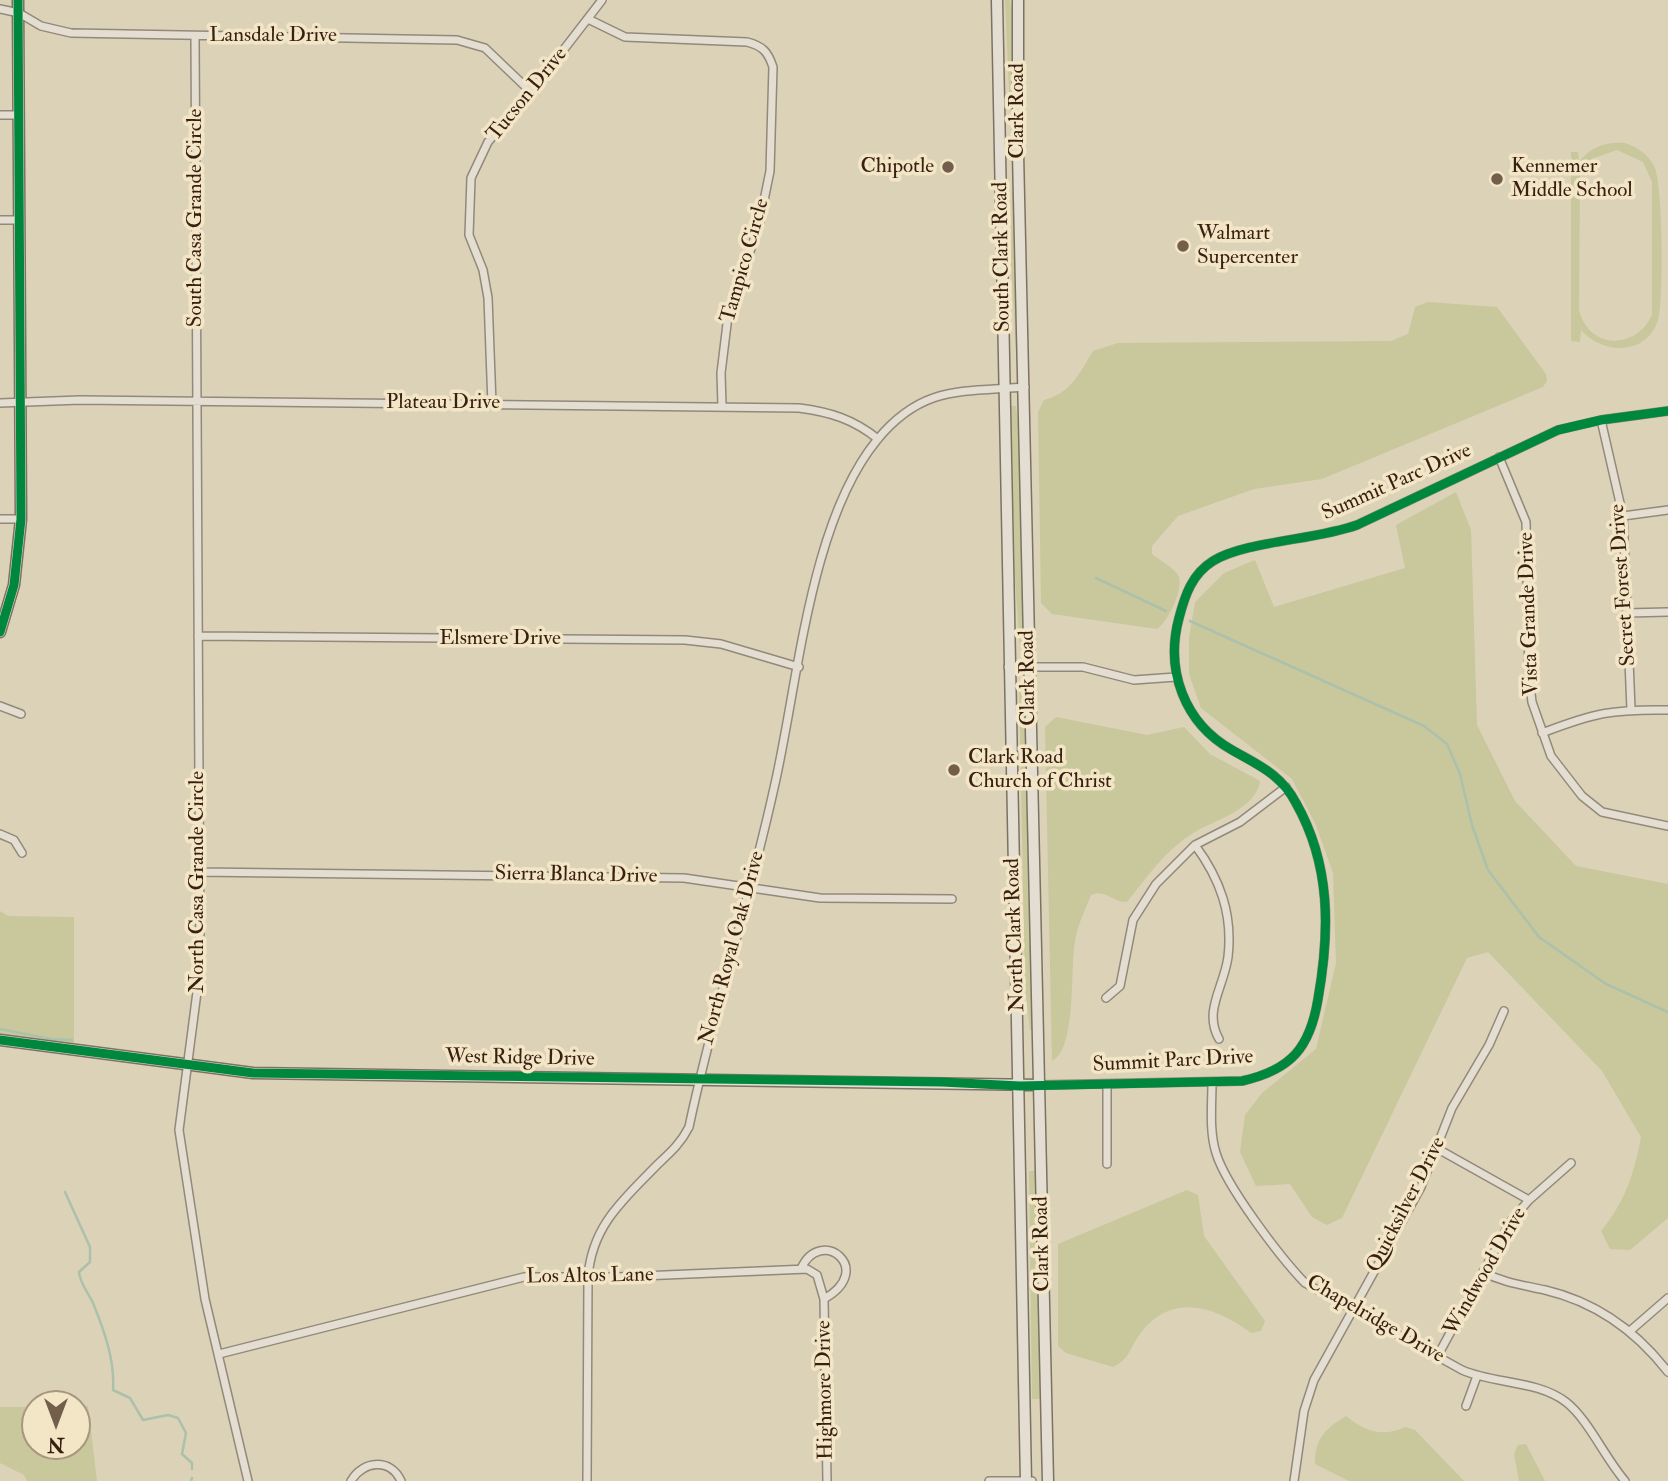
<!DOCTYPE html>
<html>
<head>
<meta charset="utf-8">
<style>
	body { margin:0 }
	#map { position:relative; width:1668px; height:1481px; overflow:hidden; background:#dcd2b8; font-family:"IM FELL Double Pica",serif }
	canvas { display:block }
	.north { position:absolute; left:21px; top:1390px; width:70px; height:70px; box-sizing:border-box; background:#f2e6c7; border:2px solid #a8967e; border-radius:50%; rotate:180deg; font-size:19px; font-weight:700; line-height:28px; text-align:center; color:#391f11 }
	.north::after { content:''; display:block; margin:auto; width:24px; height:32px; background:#725e4b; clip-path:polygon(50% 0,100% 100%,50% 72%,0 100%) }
</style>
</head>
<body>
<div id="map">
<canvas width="1668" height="1481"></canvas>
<div class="north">N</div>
</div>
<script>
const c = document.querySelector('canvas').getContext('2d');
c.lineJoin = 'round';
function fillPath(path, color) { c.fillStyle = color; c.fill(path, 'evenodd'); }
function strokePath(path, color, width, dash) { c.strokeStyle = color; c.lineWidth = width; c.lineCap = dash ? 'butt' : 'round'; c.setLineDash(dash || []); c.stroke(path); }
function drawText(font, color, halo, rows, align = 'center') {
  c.font = font + ' "IM FELL Double Pica",serif'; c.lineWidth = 7; c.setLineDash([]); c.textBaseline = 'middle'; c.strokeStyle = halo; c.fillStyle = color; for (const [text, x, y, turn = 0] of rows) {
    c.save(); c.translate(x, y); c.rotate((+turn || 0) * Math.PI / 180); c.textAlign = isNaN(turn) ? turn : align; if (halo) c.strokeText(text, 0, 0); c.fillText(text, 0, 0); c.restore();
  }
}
const green = new Path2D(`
	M1005 0H1010L1015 27 1016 141H1012L1011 135Z
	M1625 143C1637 147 1648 154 1654 166 1663 181 1664 302 1658 320 1646 357 1602 354 1581 330L1580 342 1571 341V152H1578L1579 162C1592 146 1605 142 1625 143ZM1617 150 1643 162 1652 182V315C1636 350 1589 350 1579 310L1580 176 1591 159Z
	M1012 170H1015L1017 371 1011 263Z
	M1428 302 1497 307 1546 374 1547 381 1543 387 1322 479 1254 489 1178 516 1152 546V554C1159 560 1173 567 1178 575 1185 587 1168 622 1157 629L1052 614 1041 603 1038 412 1044 400C1071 393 1079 374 1093 351L1118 343 1391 341 1408 334 1415 307Z
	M1011 406H1016L1021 456 1025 650 1020 647 1015 582Z
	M1456 492 1471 530 1477 725 1515 801 1576 866 1668 884V1218L1630 1250 1610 1249 1601 1231C1625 1202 1634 1174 1641 1137L1602 1071 1488 952 1467 958 1342 1218 1327 1225 1312 1217 1290 1184 1256 1186 1240 1152 1245 1115 1262 1093 1316 1049 1336 963 1333 873 1316 825 1292 779 1201 708 1189 674V638L1195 602 1224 573 1255 560 1274 607 1405 568 1396 525Z
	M1019 684H1025L1035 1030H1030L1025 987Z
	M1056 717 1147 735 1184 727 1210 754 1260 781C1256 811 1212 820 1190 835 1164 852 1146 878 1127 902 1114 903 1105 888 1091 895 1086 908 1079 922 1076 936 1069 964 1078 1048 1052 1061L1045 727Z
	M0 911 8 916 74 917V1047L0 1034Z
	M1029 1171H1037L1040 1399H1032Z
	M1187 1190 1198 1195 1204 1236 1265 1321 1261 1331 1251 1333C1216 1307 1172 1291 1140 1334 1130 1347 1130 1359 1113 1367L1066 1353 1058 1346V1244Z
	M77 1406H88L97 1481H27L24 1475 0 1463V1407H35V1446H77Z
	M1346 1416C1364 1431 1383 1438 1405 1427L1415 1430 1464 1481H1349L1315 1464C1315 1438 1325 1429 1346 1416Z
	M1526 1444 1545 1481H1519L1514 1454 1518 1445Z`);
const stream = new Path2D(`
	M1096 578 1166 611
	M1190 621 1424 726 1447 744 1460 774 1472 825 1488 870 1539 937 1606 984 1668 1012
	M0 1029 51 1039 72 1040
	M65 1192 90 1247V1262L79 1272C80 1284 88 1292 93 1303 104 1330 115 1360 113 1390L130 1398 143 1420 168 1415 178 1418 186 1433 182 1454 192 1463V1469
	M191 1481 192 1478`);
const street = new Path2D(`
	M0 9 19 13 41 26 71 33 457 40 485 48 531 92
	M588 19 625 37 747 42C763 46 768 52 773 67L770 171 759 225 728 316 721 373 722 406
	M195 36 200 969 179 1130 205 1299 248 1481
	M0 115H19
	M0 220H20
	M0 403 80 400 799 408C830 412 853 419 878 439
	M492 404 488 298 483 270 469 235 471 178 488 142 531 92 602 0
	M1601 420 1623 516 1631 709
	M1499 457 1526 522 1529 677 1532 702 1551 756 1582 796 1602 812 1668 826
	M1623 516 1668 510
	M0 519H21
	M1626 613 1668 612
	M198 636 685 640 721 644 799 667
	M1008 667H1083L1134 680 1176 677
	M0 706 21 714
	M1542 733C1594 713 1612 709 1668 710
	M0 834 14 840 22 853
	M1195 845C1220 879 1233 914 1228 957 1224 987 1203 1011 1219 1039
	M199 872 684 878 820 898 952 899
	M1106 998 1120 986 1133 920 1156 884 1195 845 1240 822 1286 787
	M1212 1082C1212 1105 1209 1130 1216 1153 1226 1186 1280 1257 1305 1283L1462 1370C1494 1384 1537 1380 1566 1402 1588 1419 1605 1458 1625 1481
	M1107 1084V1164
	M1041 1085 1242 1081C1291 1070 1310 1048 1318 999 1330 931 1331 865 1296 803 1281 774 1258 765 1232 750 1184 723 1165 670 1179 618 1185 595 1192 574 1213 561 1246 541 1316 540 1357 525L1558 430 1601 420 1668 411
	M1438 1149 1529 1200
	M801 1269C820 1225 877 1269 824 1299
	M1483 1272C1504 1283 1523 1285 1545 1290 1596 1302 1637 1332 1668 1372
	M1630 1331 1668 1298
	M219 1354 524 1277H618L807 1269 817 1275 824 1299 827 1481
	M1437 1357 1511 1221 1529 1200 1571 1163
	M1466 1406 1477 1376
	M351 1481C363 1460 391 1458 401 1481
	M587 1481 588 1277C592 1225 624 1199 658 1164 671 1152 681 1143 689 1127 713 1013 749 902 774 788 798 685 809 523 877 440 922 385 962 392 1025 387
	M989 1481H1032
	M1294 1481 1304 1411 1314 1380 1421 1187 1452 1108 1489 1045 1504 1011`);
const secondary = new Path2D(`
	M997 0 1026 1481
	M1018 0V153L1048 1481
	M0 632 14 585 21 519 18 0
	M0 1040 253 1073 1041 1085`);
const cycleway = new Path2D(`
	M0 632 14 585 21 519 18 0
	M0 1040 253 1073 942 1082 1020 1086 1242 1081C1291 1070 1310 1048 1318 999 1330 931 1331 865 1296 803 1281 774 1258 765 1232 750 1184 723 1165 670 1179 618 1185 595 1192 574 1213 561 1246 541 1316 540 1357 525L1558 430 1601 420 1668 411`);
const markers = [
	[948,167,7,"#725e4b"],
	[1497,179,7,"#725e4b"],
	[1183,246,7,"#725e4b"],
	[954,770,7,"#725e4b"]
];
const streetNames = [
	["Lansdale Drive",273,36],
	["Tucson Drive",528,95,-51],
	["Clark Road",1018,111,-90],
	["South Casa Grande Circle",196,218,-90],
	["South Clark Road",1003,257,-91],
	["Tampico Circle",746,261,-74],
	["Plateau Drive",443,403],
	["Summit Parc Drive",1397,483,-24],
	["Secret Forest Drive",1624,585,-94],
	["Vista Grande Drive",1530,614,-92],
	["Elsmere Drive",500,639],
	["Clark Road",1029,678,-91],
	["Sierra Blanca Drive",576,876,1],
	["North Casa Grande Circle",198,882,-90],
	["North Clark Road",1016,935,-92],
	["North Royal Oak Drive",733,948,-75],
	["West Ridge Drive",520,1059,1],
	["Summit Parc Drive",1173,1062,-3],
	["Quicksilver Drive",1407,1205,-63],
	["Clark Road",1043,1244,-91],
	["Windwood Drive",1486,1272,-60],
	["Los Altos Lane",590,1277,-1],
	["Chapelridge Drive",1375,1320,30],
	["Highmore Drive",826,1390,-91]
];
const poiNames = [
	["Chipotle",934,167,"right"],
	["Kennemer",1511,167],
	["Middle School",1511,191],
	["Walmart",1197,234],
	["Supercenter",1197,258],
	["Clark Road",968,758],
	["Church of Christ",968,782]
];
fillPath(green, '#c9c79c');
strokePath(stream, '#acc1ab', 2.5);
strokePath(street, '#938979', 10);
strokePath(secondary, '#7b7263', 13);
strokePath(street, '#e3ded1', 7);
strokePath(secondary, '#e3ded1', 10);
strokePath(cycleway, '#00873e', 9);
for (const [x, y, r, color] of markers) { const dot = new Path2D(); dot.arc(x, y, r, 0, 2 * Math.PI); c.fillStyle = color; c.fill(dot); strokePath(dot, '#f2e6c7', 2.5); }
drawText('21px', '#391f11', '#f2e6c7', streetNames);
drawText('21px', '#391f11', '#f2e6c7', poiNames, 'left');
</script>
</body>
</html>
